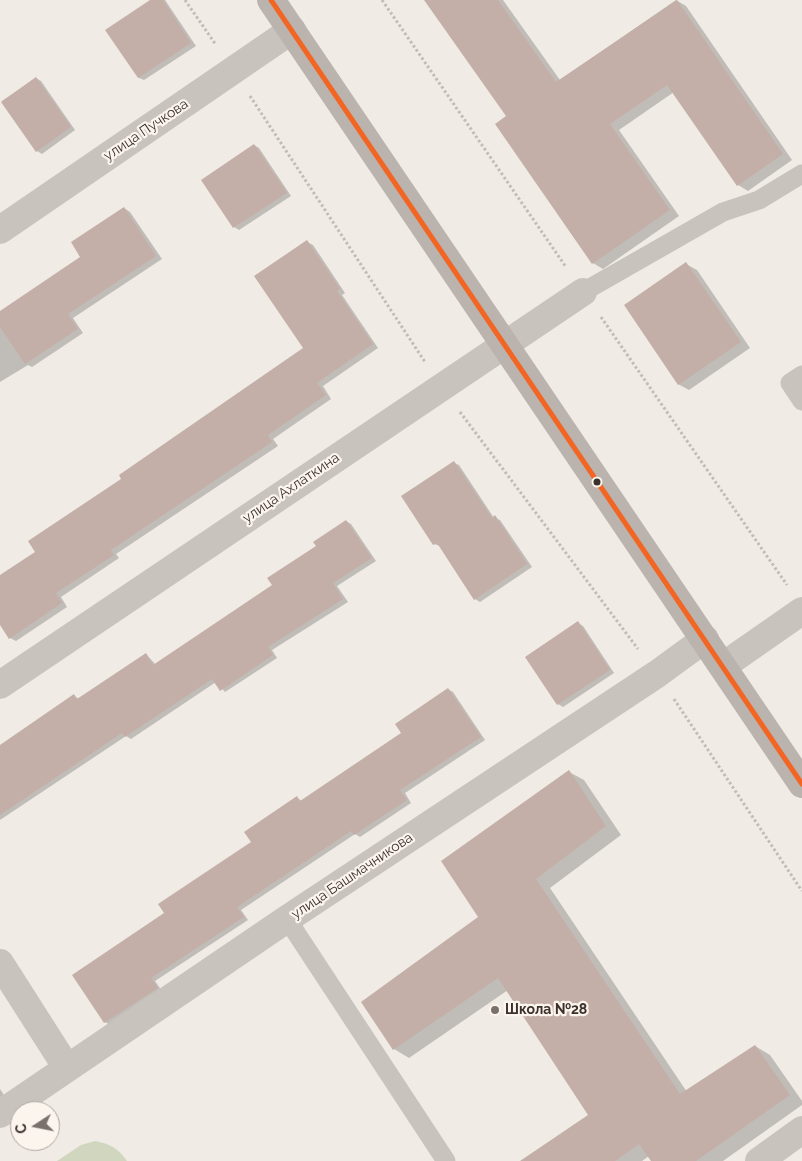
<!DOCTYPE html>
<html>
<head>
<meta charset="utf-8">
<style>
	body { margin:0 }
	#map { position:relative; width:802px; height:1161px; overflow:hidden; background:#f0ebe5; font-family:Raleway,sans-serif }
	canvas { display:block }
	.north { position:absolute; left:10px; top:1101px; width:50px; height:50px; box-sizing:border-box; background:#fbf5ee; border:1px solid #aea6a0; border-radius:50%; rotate:259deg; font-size:14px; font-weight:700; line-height:20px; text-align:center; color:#3b302b }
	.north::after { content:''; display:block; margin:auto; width:18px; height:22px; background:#7a716c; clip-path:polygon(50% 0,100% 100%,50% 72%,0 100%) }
</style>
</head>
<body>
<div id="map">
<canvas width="802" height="1161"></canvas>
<div class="north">С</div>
</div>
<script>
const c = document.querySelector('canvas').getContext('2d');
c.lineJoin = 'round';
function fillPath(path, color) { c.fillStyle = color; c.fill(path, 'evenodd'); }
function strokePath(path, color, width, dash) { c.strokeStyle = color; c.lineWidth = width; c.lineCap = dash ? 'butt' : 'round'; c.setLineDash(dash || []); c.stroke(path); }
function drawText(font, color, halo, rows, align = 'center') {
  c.font = font + ' Raleway,sans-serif'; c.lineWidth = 4.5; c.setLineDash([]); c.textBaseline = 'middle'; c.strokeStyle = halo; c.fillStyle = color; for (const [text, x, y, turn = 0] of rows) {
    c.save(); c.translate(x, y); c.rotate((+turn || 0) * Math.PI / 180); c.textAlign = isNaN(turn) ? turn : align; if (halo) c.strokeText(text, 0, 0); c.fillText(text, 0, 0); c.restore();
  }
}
const green = new Path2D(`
	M95 1141C110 1144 118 1148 127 1161H57L81 1145Z`);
const shadow = new Path2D(`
	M153 0H165L196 46 144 80 139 78 107 30Z
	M426 0H503L560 80 676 0 686 6 792 160 748 191 738 185 674 92 619 130 679 216 603 269 593 263 508 117Z
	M36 78 41 81 75 130 42 154 37 151 2 101Z
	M254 145 259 148 291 196 239 230 234 227Z
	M124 208 130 212 162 259 73 318 83 333 32 367 28 365 0 382V312L82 257Z
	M307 242 313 245 345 293 342 295 378 348 323 386 331 399 273 439 278 446 116 554 119 558 61 597 67 607 16 641 10 638 0 623V576L36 552 123 479 304 349Z
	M686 264 697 270 750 348 689 390 678 384Z
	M454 463 459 465 494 518 500 520 532 567 480 602 475 599 440 546 434 544Z
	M346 521 351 524 376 561 337 586 348 602 272 650 277 658 225 692 216 682 131 739 126 736 0 820V746L74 696 79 699 146 654 156 665 274 585Z
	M578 623 583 626 614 673 563 707 558 704 527 657Z
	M448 689 453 692 485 740 405 793 411 803 360 837 355 834 241 910 248 920 155 981 162 991 110 1025 105 1022 74 975 166 914 252 843 297 798 302 801 403 733Z
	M569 772 584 780 621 835 550 888 687 1092 755 1046 770 1055 802 1101V1105L723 1161H652L649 1156 642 1161H523L590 1115 508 990 409 1058 394 1049 479 917Z
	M0 1089 4 1095 0 1098Z`);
const building = new Path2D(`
	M150 0H163L191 43 138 78 105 30Z
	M424 0H498L556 82 677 0 783 154 737 186 667 85 610 124 670 210 592 264 495 124 506 116Z
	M36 77 71 127 36 152 1 102Z
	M254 144 287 193 233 228 201 180Z
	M124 207 156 256 68 314 78 329 25 364 0 327V311L80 257 71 242Z
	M307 240 340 289 337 291 373 344 317 383 326 395 268 435 272 442 111 550 114 555 56 593 62 603 9 639 0 625V575L35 552 28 541 121 479 119 475 303 348 254 276Z
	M686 262 741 342 678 385 624 305Z
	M454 461 492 518 495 515 527 564 474 600 437 543 433 545 401 496Z
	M346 520 372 558 333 583 343 599 268 647 273 655 220 691 212 679 125 737 122 733 0 815V745L74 694 77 699 146 653 153 665 272 585 267 578 316 546 313 542Z
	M578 621 610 670 557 705 525 657Z
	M448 688 481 737 400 790 407 800 354 835 351 831 237 907 244 917 151 978 158 988 104 1023 72 975 164 913 158 904 251 842 244 832 297 796 300 801 401 733 395 724Z
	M569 770 606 826 536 879 680 1094 755 1045 790 1095 696 1161H651L639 1144 615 1161H520L588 1115 498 978 393 1050 361 1002 478 917 441 861Z`);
const path = new Path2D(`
	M185 0 216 45
	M382 0 566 267
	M250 96 425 362
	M601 317 787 585
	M460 412 638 649
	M674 699 802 891`);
const lane = new Path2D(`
	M583 292 723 212 759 200 802 174
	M802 375 790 383 802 401
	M287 919 446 1161`);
const street = new Path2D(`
	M0 230 292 30
	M723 666 802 611
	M0 685 583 292
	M0 963 67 1068
	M0 1114 287 919 657 674 705 639
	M759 1161 802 1130`);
const secondary = new Path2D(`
	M271 0 802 784`);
const bus1 = new Path2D(`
	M271 0 802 784`);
const markers = [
	[597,482,4.5,"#3b302b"],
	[495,1010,5,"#7a716c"]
];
const streetNames = [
	["улица Пучкова",146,130,-34],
	["улица Ахлаткина",291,488,-34],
	["улица Башмачникова",352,876,-34]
];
const poiNames = [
	["Школа №28",505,1010]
];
fillPath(green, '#d1d6bf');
fillPath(shadow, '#0003');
fillPath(building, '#c3afa7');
strokePath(path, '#c2bbb6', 3, [2.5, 2.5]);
strokePath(lane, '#c9c3be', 19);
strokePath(street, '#c9c3be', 28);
strokePath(secondary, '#bab3ae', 28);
strokePath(bus1, '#f26522', 5);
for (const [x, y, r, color] of markers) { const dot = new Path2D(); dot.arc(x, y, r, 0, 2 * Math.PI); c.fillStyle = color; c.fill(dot); strokePath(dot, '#fbf5ee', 2); }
drawText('14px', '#3b302b', '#fbf5ee', streetNames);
drawText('bold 14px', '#3b302b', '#fbf5ee', poiNames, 'left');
</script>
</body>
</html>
